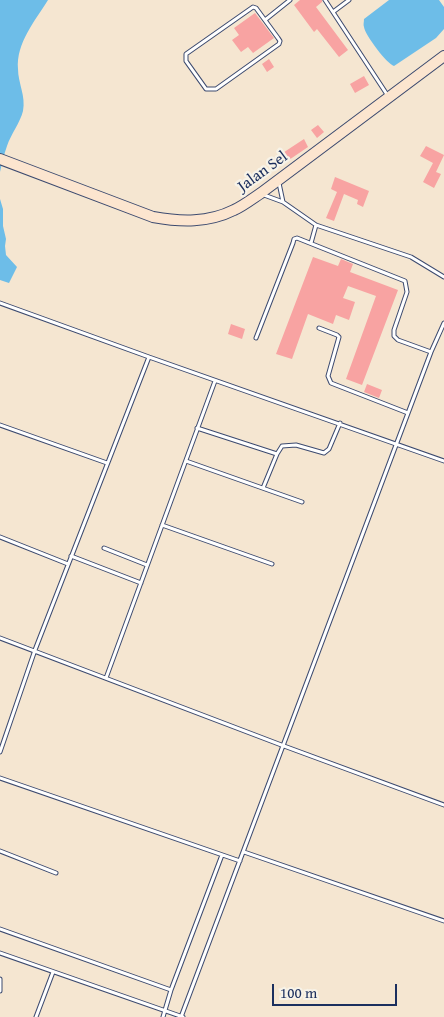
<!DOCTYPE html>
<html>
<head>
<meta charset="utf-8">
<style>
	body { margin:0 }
	#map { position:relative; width:444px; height:1017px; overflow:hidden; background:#f5e6d1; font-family:"Gentium Book Plus",serif }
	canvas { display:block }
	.scale { position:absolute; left:272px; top:984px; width:125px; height:22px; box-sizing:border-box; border:2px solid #1b2f5e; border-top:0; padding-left:6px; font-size:15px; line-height:18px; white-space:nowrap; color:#1b2f5e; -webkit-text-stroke:4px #f7f3e8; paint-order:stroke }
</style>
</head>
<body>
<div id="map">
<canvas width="444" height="1017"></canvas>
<div class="scale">100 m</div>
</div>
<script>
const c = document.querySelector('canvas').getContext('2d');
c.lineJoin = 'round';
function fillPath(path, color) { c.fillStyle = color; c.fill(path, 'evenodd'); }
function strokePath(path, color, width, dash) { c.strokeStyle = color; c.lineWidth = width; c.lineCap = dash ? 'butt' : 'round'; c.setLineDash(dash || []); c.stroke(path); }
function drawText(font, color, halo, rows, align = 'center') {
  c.font = font + ' "Gentium Book Plus",serif'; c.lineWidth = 4.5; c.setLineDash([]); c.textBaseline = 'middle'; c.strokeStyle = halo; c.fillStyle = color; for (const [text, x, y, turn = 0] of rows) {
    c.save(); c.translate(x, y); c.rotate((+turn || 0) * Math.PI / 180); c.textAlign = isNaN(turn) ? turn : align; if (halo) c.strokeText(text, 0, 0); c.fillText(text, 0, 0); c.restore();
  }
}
const water = new Path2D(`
	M0 0H48C35 21 16 43 18 69 18 83 26 96 23 111 20 123 11 134 7 146 4 154 2 163 0 172Z
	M389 0H439L444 7V29L436 38 394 66C387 64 365 35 364 27 363 25 364 22 364 19Z
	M0 199 3 209V226L6 239 5 246 6 255 17 267 9 283 0 280Z`);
const building = new Path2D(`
	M300 0H322V2L316 7 348 50 339 57 317 29 314 32 294 5Z
	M255 13 274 38 253 53 248 47 241 52 232 40 239 35 234 28Z
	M269 59 274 67 267 72 262 64Z
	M364 76 369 85 355 93 350 84Z
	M318 125 324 132 317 138 311 130Z
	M304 139 308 147 283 164 282 163 273 168 269 162Z
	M426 146 444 155 436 172 441 174 434 188 423 182 433 163 420 156Z
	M335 177 369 191 363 207 357 204 358 200 344 194 334 221 326 218 337 192 331 189Z
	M313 257 338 266 341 259 353 264 350 272 398 290 362 385 346 379 376 296 348 286 343 298 355 302 349 320 336 315 333 324 308 314 292 359 276 354Z
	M231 324 245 329 242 339 228 334Z
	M367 384 382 390 379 398 364 392Z`);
const lane = new Path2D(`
	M325 0 388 96
	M253 7 256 8 278 38 280 41 279 44 216 89H206L186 61V54Z
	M333 12 349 0
	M265 20 290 0
	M279 183 283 202
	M264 195 283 202 316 225 411 257 444 277
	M311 243 316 225
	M0 303 149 357 444 461
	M319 328 337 335 339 337 328 376 331 383 408 413
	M256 338 293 243 294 239 297 238 405 281 407 292 394 330V336L398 340 431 352
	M0 425 107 463
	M197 428 277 454
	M186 461 302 502
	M263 488 277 454 282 446 296 445 324 453 329 449 340 423
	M162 525 272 564
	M0 537 68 564
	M104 548 147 565
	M71 556 141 583
	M0 638 284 746 444 805
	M106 678 215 381
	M0 752 35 650 149 357
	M0 778 240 861
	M0 851 56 873
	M244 852 444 921
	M0 929 171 990 222 855
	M0 953 183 1017
	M0 979V991
	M36 1017 53 972
	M163 1017 171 990
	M181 1017 431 352 444 323`);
const secondary = new Path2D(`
	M0 159 153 217C181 222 208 223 234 210 243 206 252 199 261 193L444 56`);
const streetNames = [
	["Jalan Sel",263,172,-36]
];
fillPath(water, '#6dbde8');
fillPath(building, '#f8a3a2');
strokePath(lane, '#3c4a6f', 5);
strokePath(secondary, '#3c4a6f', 12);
strokePath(lane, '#fff', 3);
strokePath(secondary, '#fce5cf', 10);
drawText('16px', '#1b2f5e', '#f7f3e8', streetNames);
</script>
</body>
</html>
